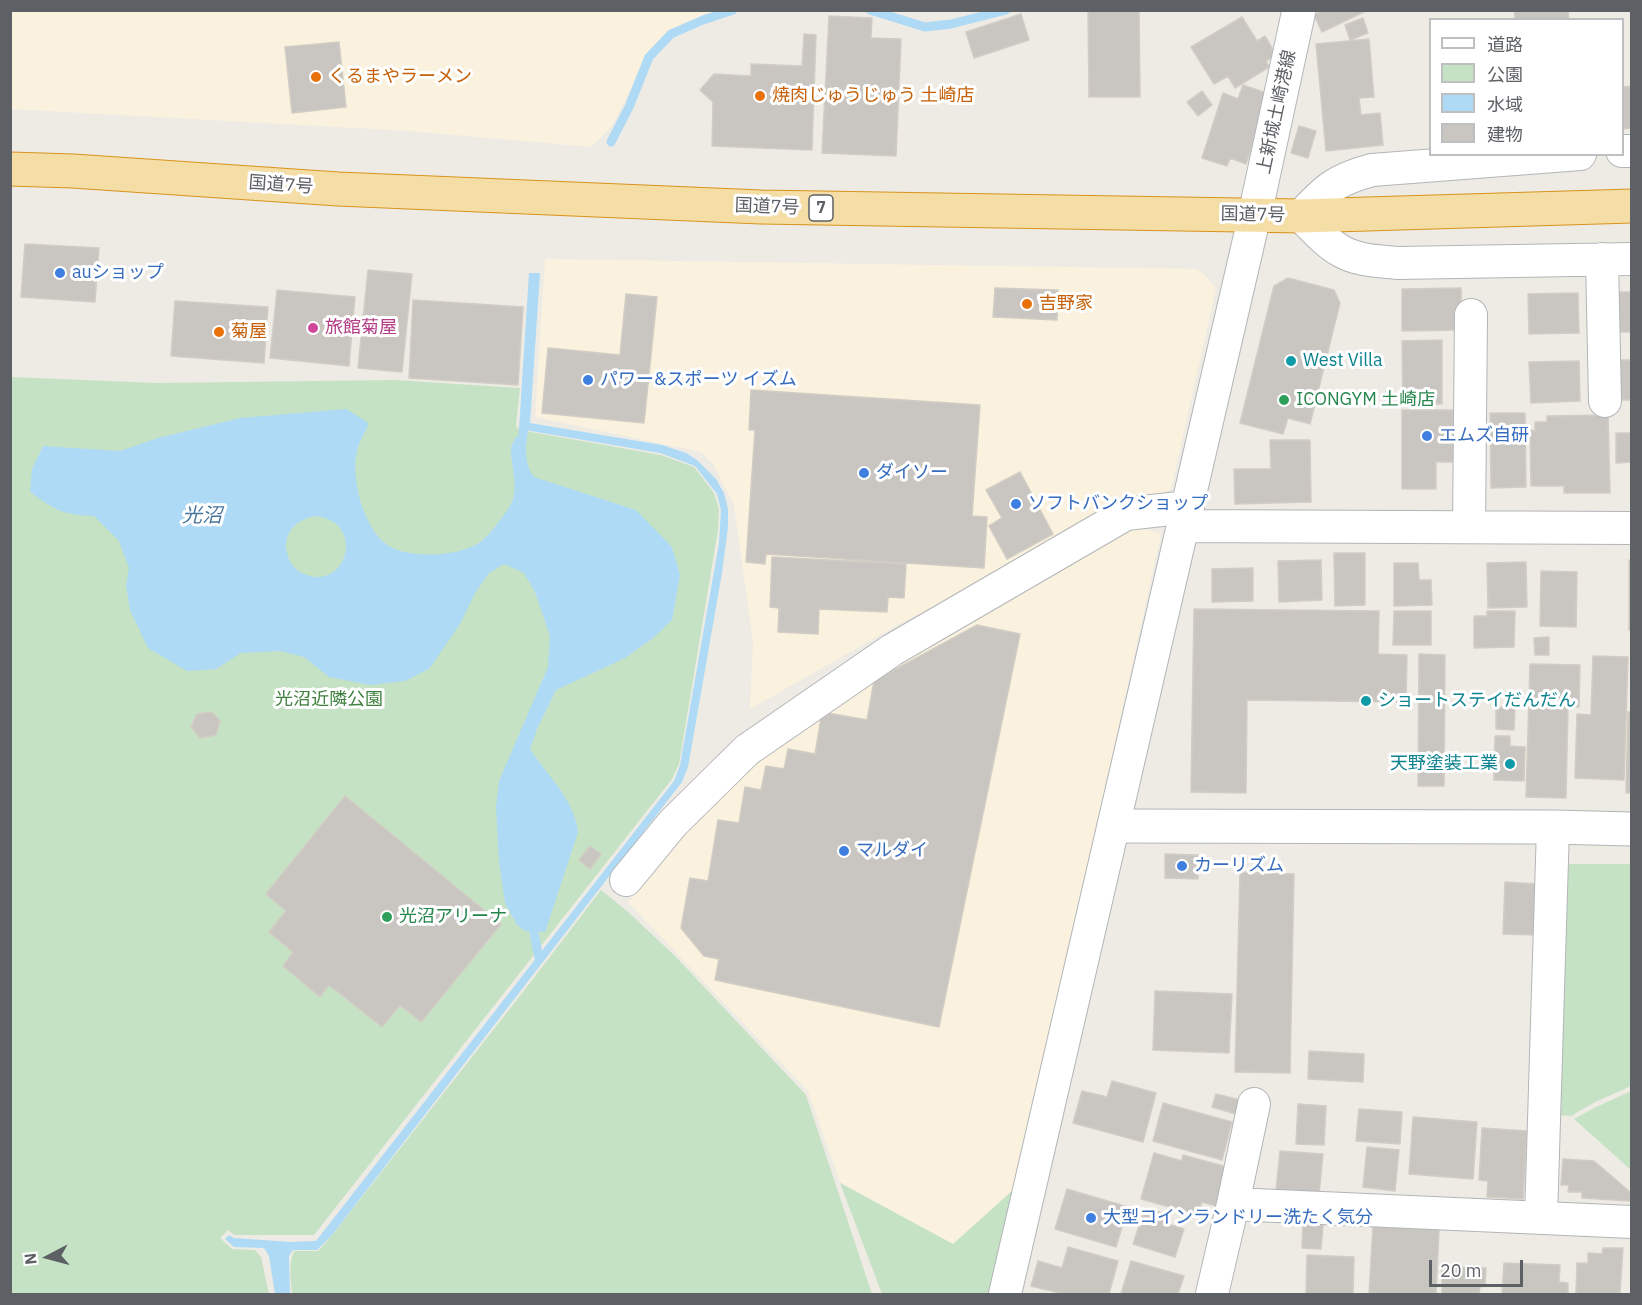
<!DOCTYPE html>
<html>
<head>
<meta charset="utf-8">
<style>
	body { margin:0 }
	#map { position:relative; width:1642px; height:1305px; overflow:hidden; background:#eeebe5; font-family:"IBM Plex Sans","Noto Sans JP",sans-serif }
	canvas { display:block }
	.frame { position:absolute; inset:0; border:12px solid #5d6064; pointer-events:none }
	.legend { position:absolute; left:1429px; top:18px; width:195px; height:138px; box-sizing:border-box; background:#fff; border:2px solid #bebfc1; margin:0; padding:8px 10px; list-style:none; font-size:18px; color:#5d6064 }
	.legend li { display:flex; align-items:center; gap:12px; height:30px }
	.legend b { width:30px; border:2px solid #bebfc1 }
	.north { position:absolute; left:18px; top:1227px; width:60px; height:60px; -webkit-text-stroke:4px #fff; paint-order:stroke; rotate:264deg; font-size:16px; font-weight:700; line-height:24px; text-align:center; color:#5d6064 }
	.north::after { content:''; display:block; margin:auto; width:21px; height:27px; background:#5d6064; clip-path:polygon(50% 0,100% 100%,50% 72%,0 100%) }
	.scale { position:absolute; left:1429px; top:1260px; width:94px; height:27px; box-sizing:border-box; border:3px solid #5d6064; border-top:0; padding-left:8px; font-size:18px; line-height:21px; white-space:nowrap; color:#5d6064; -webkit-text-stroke:4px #fff; paint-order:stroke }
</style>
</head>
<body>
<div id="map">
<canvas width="1642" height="1305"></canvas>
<div class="frame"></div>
<ul class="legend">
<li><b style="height:8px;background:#fff"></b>道路</li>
<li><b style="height:16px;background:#c6e2c5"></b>公園</li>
<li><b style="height:16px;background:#aedaf5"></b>水域</li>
<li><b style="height:16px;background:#c9c6c2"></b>建物</li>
</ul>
<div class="north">N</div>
<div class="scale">20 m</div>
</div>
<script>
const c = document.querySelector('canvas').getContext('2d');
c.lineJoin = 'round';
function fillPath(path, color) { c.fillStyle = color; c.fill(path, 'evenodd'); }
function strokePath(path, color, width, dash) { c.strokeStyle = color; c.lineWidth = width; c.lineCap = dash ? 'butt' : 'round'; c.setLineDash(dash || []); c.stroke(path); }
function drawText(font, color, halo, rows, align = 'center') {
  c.font = font + ' "IBM Plex Sans","Noto Sans JP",sans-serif'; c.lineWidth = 6; c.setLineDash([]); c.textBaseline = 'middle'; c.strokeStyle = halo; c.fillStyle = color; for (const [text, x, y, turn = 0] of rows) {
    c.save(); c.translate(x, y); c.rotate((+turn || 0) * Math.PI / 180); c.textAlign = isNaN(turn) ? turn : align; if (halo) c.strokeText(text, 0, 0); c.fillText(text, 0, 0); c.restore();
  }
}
const commercial = new Path2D(`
	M10 11H720L674 30 650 50 612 126 591 147 410 131 11 109Z
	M545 259 1196 269 1204 274 1216 289 1171 489 903 622 750 709 753 642 734 505 713 464 701 452 535 417Z
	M1139 526 1161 534 1017 1188 953 1244 840 1182 808 1091 628 902 706 809 757 757 833 700 1071 561Z`);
const green = new Path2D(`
	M11 377 157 383 395 380 520 388 516 426 520 430 661 455 694 467 714 493 719 509 718 530 679 764 672 779 314 1235H234L228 1230 220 1238 232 1249 255 1250 261 1257 269 1294H11Z
	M1565 864H1631V1086L1595 1102 1571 1116 1559 1115Z
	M601 890 627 911 675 956 806 1095 872 1294H292C291 1280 288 1264 294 1251H318L332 1235 523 992Z
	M1631 1091V1170L1574 1119 1594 1108Z
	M840 1183 953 1244 1013 1190 989 1294H882Z`);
const water = new Path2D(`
	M529 273H540L530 423 662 445 686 453 697 460 716 479 724 493 728 509V527L722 573 688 767 682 782 332 1235 317 1250H293L289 1256 290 1294H275L269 1256 264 1248 234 1247 225 1239 229 1235 234 1238 291 1242 316 1241 674 781 680 765 719 543 721 510 717 494 695 466 660 453 519 429Z
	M346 409 367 422 368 426C364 434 359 442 357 451 350 477 364 528 386 544 407 560 463 557 483 540 491 533 506 513 511 504 519 489 511 466 511 450 511 445 514 441 516 437H522C530 451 522 461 534 477L636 510 672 547 680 575 672 620 653 638 625 658 556 690 537 729 530 749C547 775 575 800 578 832L545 932 525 931 517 925 505 903 499 862 496 808 499 781 548 667 550 636 535 592 524 573 504 564 489 573 475 593 460 624 429 669 405 681 370 685 329 677 304 657 281 651 241 653 216 669 187 671 148 648 130 610 126 586 129 568 119 541 94 516C63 515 55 510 30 492L32 469 43 446 120 451 158 438 240 418ZM317 516C367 524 346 592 304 574 295 570 289 563 287 553 282 532 298 518 317 516Z`);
const stream = new Path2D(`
	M870 10 925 27 951 24 1006 10
	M611 142 629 107 649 57 671 34 703 20 733 10
	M521 449 525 420
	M534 933 539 958`);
const building = new Path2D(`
	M1088 10H1139L1140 97H1089Z
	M1325 10H1368L1322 32 1314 15Z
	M1514 10H1568L1569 20H1515Z
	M1021 14 1029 40 974 58 966 32Z
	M829 16 872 18 871 38 901 39 896 156 822 153Z
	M1242 17 1257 41 1265 36 1276 55 1266 61 1269 67 1235 88 1228 76 1214 84 1191 47Z
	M1363 18 1368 33 1350 40 1345 25Z
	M804 34 816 35 812 150 712 146 713 102 700 90 714 74 751 76V64L802 66Z
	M1369 39 1374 97 1359 98 1361 115 1380 113 1383 145 1326 151 1316 44Z
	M339 42 346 107 292 113 285 47Z
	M1243 85 1269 94 1246 164 1230 158 1227 166 1202 158 1223 93 1238 99Z
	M1632 86V128L1622 129V87Z
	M1202 91 1212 105 1198 116 1187 102Z
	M1299 126 1316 131 1308 158 1291 153Z
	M25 244 99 248 95 302 21 297Z
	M368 270 412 274 402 372 358 368Z
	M1288 278 1334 290 1340 303 1310 424 1288 418 1283 434 1240 423 1274 286Z
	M995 288 1058 290 1057 320 993 317Z
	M1461 288 1462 330 1402 331V289Z
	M277 290 355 297 349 366 270 358Z
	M1613 292H1632V332H1613Z
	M1578 293 1579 333 1529 334 1528 294Z
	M626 294 657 297 644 423 542 413 548 348 620 355Z
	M413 300 523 307 518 385 409 378Z
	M175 301 268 307 264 363 171 356Z
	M1442 340V404H1403L1402 341Z
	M1614 360H1632V400H1615Z
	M1579 361 1580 401 1531 403 1529 362Z
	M751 390 980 405 972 516 987 517 984 568 766 554 765 564 746 562 755 430H749Z
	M1402 410H1453V462H1436V489H1402Z
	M1490 413H1525L1526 487 1491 488Z
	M1608 415 1610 493H1564V486H1531L1530 430 1535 431V422H1547V416Z
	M1616 433H1632V462L1616 463Z
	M1270 440H1310L1311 502 1235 504 1234 469H1271Z
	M1020 472 1053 534 1007 559 989 526 1002 518 986 490Z
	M1334 553H1365V605L1335 606Z
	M772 557 906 564 904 598 888 597 887 612 819 609 818 634 778 632 779 608 770 607Z
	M1321 560 1322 600 1279 602 1278 561Z
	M1629 560H1632V630H1629Z
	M1526 562 1527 607 1488 608 1487 563Z
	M1394 563H1418L1419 580H1431L1432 605 1394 606Z
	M1253 568V601L1212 602V569Z
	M1541 571 1577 572 1576 627 1540 626Z
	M1194 609 1379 611 1378 654 1407 655 1406 702 1247 700 1246 793 1191 792Z
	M1394 611H1431V645H1393Z
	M1487 611H1515L1514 647 1474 648V616H1487Z
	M977 625 1020 634 939 1027 715 980 719 959 704 956 681 928 690 878 708 881 718 820 739 823 745 787 761 790 766 766 784 769 788 749 815 754 822 712 867 720 874 681Z
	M1549 637V655H1535L1534 638Z
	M1419 654 1445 655 1444 786H1418Z
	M1593 656 1628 657 1624 780 1575 778 1577 714 1591 715Z
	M1530 664 1580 665 1579 707H1568L1566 798 1526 797Z
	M1496 707H1515L1514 730 1496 729Z
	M212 712 220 721 216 735 200 738 191 727 197 714Z
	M1628 712H1632V793H1626Z
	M1495 736H1510V746L1525 747 1524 781 1494 780Z
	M345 796 501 924 421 1022 400 1005 382 1027 329 985 320 997 283 966 293 952 269 932 286 911 266 894Z
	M590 846 601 854 590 869 579 860Z
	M1165 854 1199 855 1198 879 1165 878Z
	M1240 872 1294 874 1290 1073 1235 1072Z
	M1505 882 1536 884 1535 935 1503 934Z
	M1155 991 1232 994 1229 1053 1153 1050Z
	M1309 1051 1364 1054 1363 1082 1308 1079Z
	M1112 1081 1156 1093 1143 1142 1073 1123 1082 1091 1107 1097Z
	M1216 1094 1240 1100 1236 1114 1212 1107Z
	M1163 1103 1232 1122 1222 1160 1153 1141Z
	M1298 1104 1326 1106 1324 1145 1296 1144Z
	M1359 1109 1402 1112 1400 1144 1356 1141Z
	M1413 1117 1477 1122 1473 1179 1409 1174Z
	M1482 1128 1527 1131 1523 1199 1487 1197 1488 1181 1479 1180Z
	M1367 1147 1399 1150 1395 1191 1363 1187Z
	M1280 1151 1323 1154 1319 1194 1276 1190Z
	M1154 1153 1182 1161 1183 1155 1227 1167 1216 1206 1202 1202 1198 1215 1141 1199Z
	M1563 1159 1594 1161 1630 1192V1201L1582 1198V1192H1568L1569 1185H1561Z
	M1067 1189 1128 1207 1116 1247 1055 1229Z
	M1145 1208 1168 1215 1165 1223 1184 1229 1175 1257 1133 1244Z
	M1303 1224 1323 1225 1321 1249 1302 1248Z
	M1373 1226 1439 1230 1436 1294H1369Z
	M1068 1247 1118 1261 1109 1294H1064L1031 1286 1038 1261 1062 1268Z
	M1603 1248H1623L1620 1294H1576L1577 1263H1588V1253L1602 1254Z
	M1307 1255 1354 1257 1353 1294H1306Z
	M1131 1261 1184 1276 1178 1294H1121Z
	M1504 1263 1560 1265 1559 1282 1568 1283V1294H1502Z
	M1442 1267 1486 1268 1485 1286 1480 1287 1479 1294H1442Z`);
const minor = new Path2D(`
	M1622 151H1632
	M1580 154 1372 170C1335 180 1326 189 1301 216 1314 228 1326 243 1341 251 1358 261 1379 261 1398 263L1632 259
	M1602 259 1605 401
	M1183 526 1632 528
	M1469 527 1471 315
	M626 880 673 823 747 750 892 650 1126 514 1188 507
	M1233 1204 1254 1104
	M1541 1218 1553 827
	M1005 1294 1255 214
	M1212 1294 1233 1204 1632 1222`);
const tertiary = new Path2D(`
	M1114 826 1553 827 1632 829`);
const secondary = new Path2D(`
	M1255 214 1299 10`);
const trunk = new Path2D(`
	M10 169 73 171 338 189 761 207 1301 216 1632 206`);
const markers = [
	[316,77,6,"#e8710a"],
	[760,96,6,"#e8710a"],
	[60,273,6,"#3f7fe0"],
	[1027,304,6,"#e8710a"],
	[313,328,6,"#d1479c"],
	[219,332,6,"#e8710a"],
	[1291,361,6,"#0f9aa8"],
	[588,380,6,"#3f7fe0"],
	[1284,400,6,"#2e9e5b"],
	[1427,436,6,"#3f7fe0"],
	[864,473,6,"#3f7fe0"],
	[1016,504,6,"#3f7fe0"],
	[1366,701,6,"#0f9aa8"],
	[1510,764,6,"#0f9aa8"],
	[844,851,6,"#3f7fe0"],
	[1182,866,6,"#3f7fe0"],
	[387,917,6,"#2e9e5b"],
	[1091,1218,6,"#3f7fe0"]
];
const shields = [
	[821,208,24]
];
const shieldNames = [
	["7",821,208]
];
const foodNames = [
	["くるまやラーメン",328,77],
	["焼肉じゅうじゅう 土崎店",772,96],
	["吉野家",1039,304],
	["菊屋",231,332]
];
const streetNames = [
	["上新城土崎港線",1277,112,-78],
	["国道7号",281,185,4],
	["国道7号",767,207,2],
	["国道7号",1253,215,1]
];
const shopNames = [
	["auショップ",72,273],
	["パワー&スポーツ イズム",600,380],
	["エムズ自研",1439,436],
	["ダイソー",876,473],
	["ソフトバンクショップ",1028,504],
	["マルダイ",856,851],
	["カーリズム",1194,866],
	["大型コインランドリー洗たく気分",1103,1218]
];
const hotelNames = [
	["旅館菊屋",325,328]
];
const cultureNames = [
	["West Villa",1303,361],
	["ショートステイだんだん",1378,701],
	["天野塗装工業",1498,764,"right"]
];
const leisureNames = [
	["ICONGYM 土崎店",1296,400],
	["光沼アリーナ",399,917]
];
const parkNames = [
	["光沼近隣公園",329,700]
];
const waterNames = [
	["光沼",202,516]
];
fillPath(commercial, '#faf2de');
fillPath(green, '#c6e2c5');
fillPath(water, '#aedaf5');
strokePath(stream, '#aedaf5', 9);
fillPath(building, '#c9c6c2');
strokePath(building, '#d2cdc4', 1.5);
strokePath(minor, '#b2b5b8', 34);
strokePath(tertiary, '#b2b5b8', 35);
strokePath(secondary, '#b4b7bb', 35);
strokePath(trunk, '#d8931b', 35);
strokePath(minor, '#fff', 32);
strokePath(tertiary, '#fff', 33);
strokePath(secondary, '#fff', 33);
strokePath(trunk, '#f4dea6', 33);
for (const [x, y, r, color] of markers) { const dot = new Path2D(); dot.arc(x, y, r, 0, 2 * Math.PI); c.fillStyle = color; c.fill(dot); strokePath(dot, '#fff', 2); }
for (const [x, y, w] of shields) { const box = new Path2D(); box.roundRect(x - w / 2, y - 13, w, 26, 4.5); c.fillStyle = '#fff'; c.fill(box); strokePath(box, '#5d6064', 1.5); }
drawText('bold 16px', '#5d6064', null, shieldNames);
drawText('18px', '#c56008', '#fff', foodNames, 'left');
drawText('18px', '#5d6064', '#fff', streetNames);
drawText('18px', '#366cbe', '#fff', shopNames, 'left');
drawText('18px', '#b23c85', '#fff', hotelNames, 'left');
drawText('18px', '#0d838f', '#fff', cultureNames, 'left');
drawText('18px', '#27864d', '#fff', leisureNames, 'left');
drawText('18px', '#40803f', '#fff', parkNames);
drawText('italic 20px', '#49769d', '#fff', waterNames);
</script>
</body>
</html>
